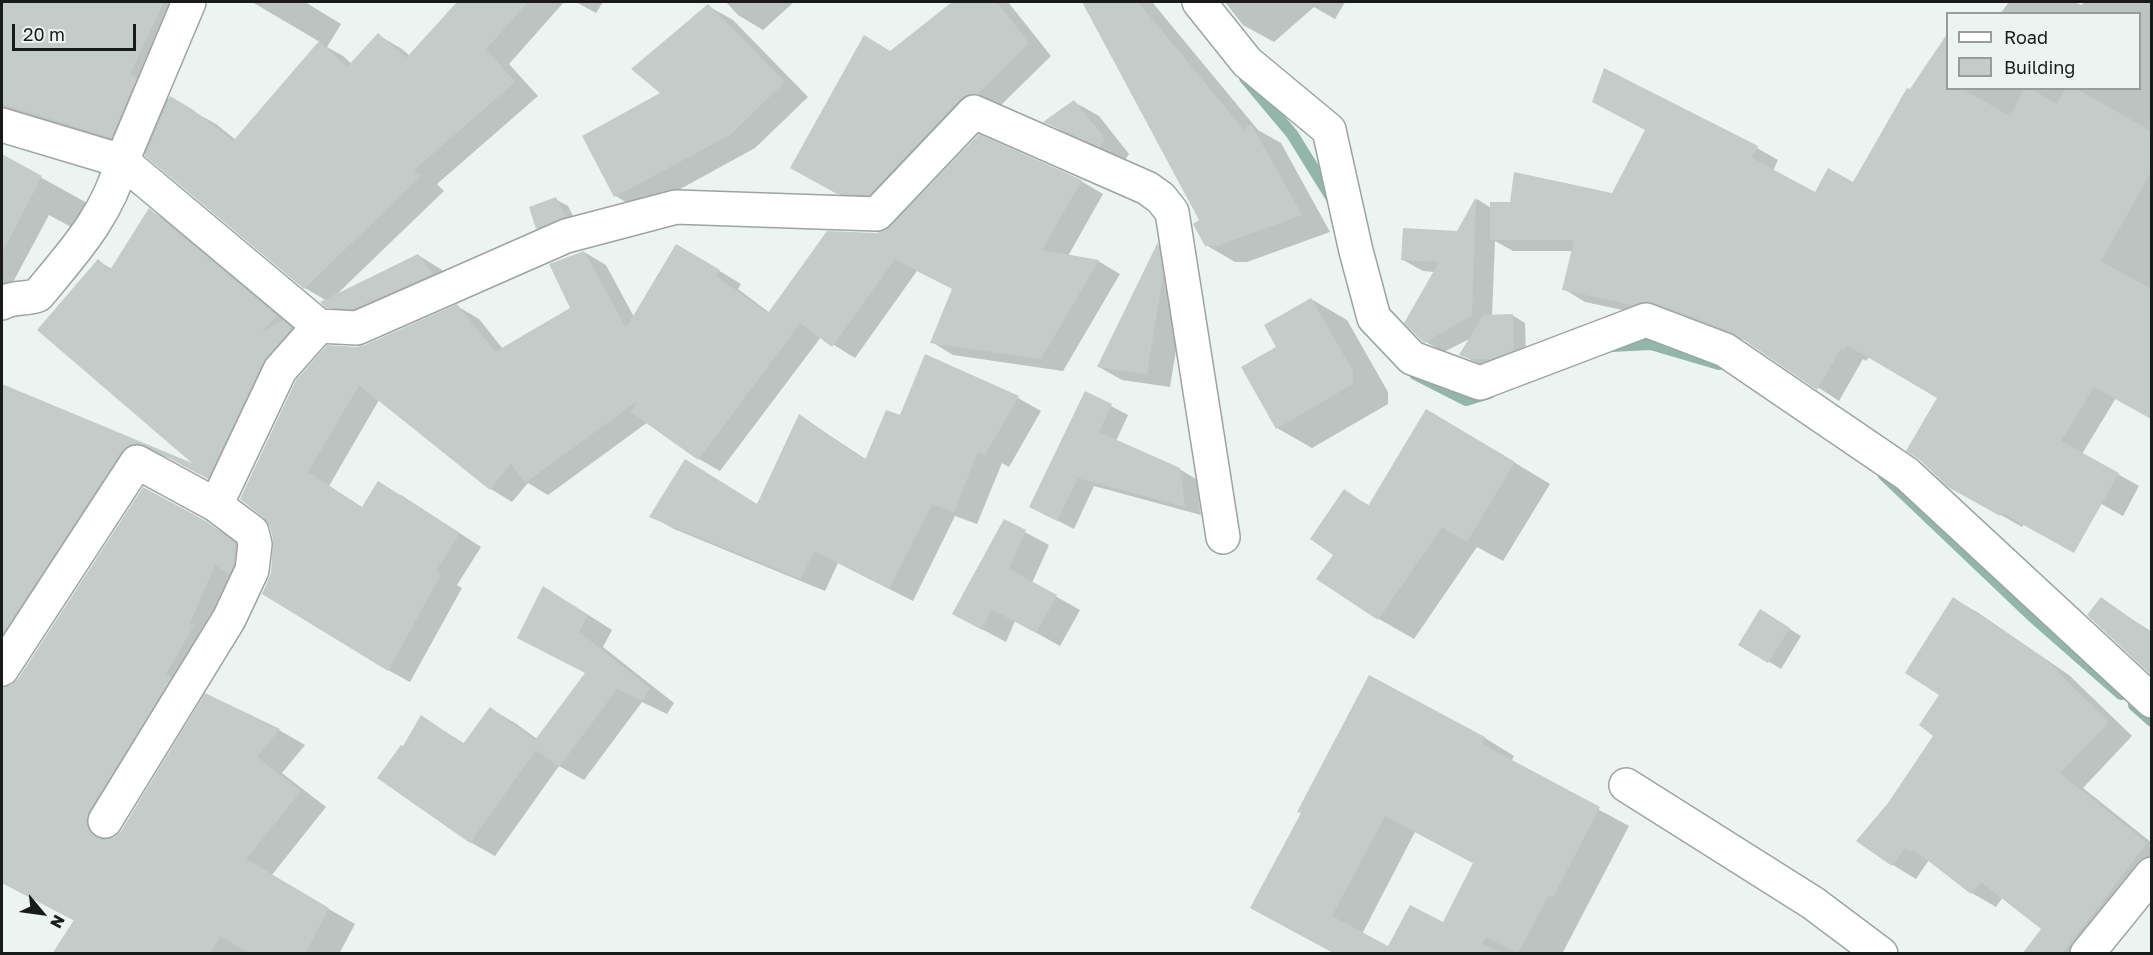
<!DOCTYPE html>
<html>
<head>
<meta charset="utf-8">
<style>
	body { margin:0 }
	#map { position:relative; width:2153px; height:955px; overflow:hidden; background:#ebf4f0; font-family:"Golos Text",sans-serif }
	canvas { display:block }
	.frame { position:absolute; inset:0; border:3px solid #191b1a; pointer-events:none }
	.legend { position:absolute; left:1946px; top:12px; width:195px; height:78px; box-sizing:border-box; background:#ebf4f0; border:2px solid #979d9a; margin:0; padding:8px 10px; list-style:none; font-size:18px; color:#191b1a }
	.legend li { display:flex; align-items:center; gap:12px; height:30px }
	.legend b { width:30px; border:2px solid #979d9a }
	.north { position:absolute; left:12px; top:883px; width:60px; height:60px; -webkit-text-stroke:4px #ebf4f0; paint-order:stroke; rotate:119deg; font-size:16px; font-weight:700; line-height:24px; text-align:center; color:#191b1a }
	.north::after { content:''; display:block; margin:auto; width:21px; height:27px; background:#191b1a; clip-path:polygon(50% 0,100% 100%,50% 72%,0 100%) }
	.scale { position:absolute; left:12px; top:24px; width:124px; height:27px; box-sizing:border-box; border:3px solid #191b1a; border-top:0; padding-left:8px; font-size:18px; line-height:21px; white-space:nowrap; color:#191b1a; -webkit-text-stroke:4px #ebf4f0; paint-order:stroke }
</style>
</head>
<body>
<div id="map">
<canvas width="2153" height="955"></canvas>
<div class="frame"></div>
<ul class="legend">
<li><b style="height:8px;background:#fff"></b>Road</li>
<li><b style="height:16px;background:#c4ccc9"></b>Building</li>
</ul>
<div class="north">N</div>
<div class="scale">20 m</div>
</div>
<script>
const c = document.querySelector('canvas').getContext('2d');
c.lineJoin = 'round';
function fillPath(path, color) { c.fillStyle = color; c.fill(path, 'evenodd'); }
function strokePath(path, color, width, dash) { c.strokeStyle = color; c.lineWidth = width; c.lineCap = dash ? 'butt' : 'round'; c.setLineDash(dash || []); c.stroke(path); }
const shadow = new Path2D(`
	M2 2H205L161 94 216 124 236 140 320 42 252 2H305L341 24 327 47 343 56 352 64 378 35 402 49 410 56 459 2H564L509 64 538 96 437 184 444 191 336 295 418 255 442 270 457 288 353 321 327 306V301L305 288 145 154 144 156 59 130 2 110Z
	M576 2H603L596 13Z
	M726 2H794L763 30 738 15Z
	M955 2H1008L1051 56 1000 106 861 206 792 168 891 52Z
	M1084 2H1152L1258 130 1281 143 1330 232 1247 262H1235L1206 245 1201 220Z
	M1225 2H1345L1335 19 1314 7 1274 42 1243 25Z
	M2009 2H2075L2081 5 2085 2H2152V418L2116 398 2082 454 2139 486 2123 516 2060 481 2022 527 1949 485 1939 398 1869 357 1866 361 1863 359 1839 401 1747 341 1676 314 1655 317 1585 302 1564 289 1573 251H1513L1495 241 1492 316 1512 315 1525 323 1526 357 1484 366 1461 355 1471 338 1444 352 1424 341 1435 272 1423 271 1403 260 1458 233 1477 199 1491 208 1613 195 1757 148 1778 160 1773 171 1815 194 1854 184 1911 91 1948 36V88H2140V14H2000Z
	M708 6 733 20 808 97 755 148 640 211 616 196 584 136 662 93Z
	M1074 102 1099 116 1129 154 1125 160 1069 135 1046 122Z
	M2 156 98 209 84 234 49 215 5 297H2Z
	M1081 181 1103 194 1068 256 1098 261 1120 274 1063 371 953 355 932 342 953 289 917 271 855 358 821 337 720 471 699 459 648 422 548 495 528 483 512 502 491 489 379 400 329 486 363 508 401 495 481 547 457 585 462 588 410 682 388 670 272 573 275 539 356 348 365 347 457 306 479 319 503 349 572 309 584 252 606 265 634 317 698 258 741 284 738 289 770 313 876 234Z
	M555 199 568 206 577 224 550 235 537 228Z
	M149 210 173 224 300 330 287 375 232 491 171 458 162 456 153 458 7 682 9 692 23 702 2 741V390L3 387 198 467 98 261 112 269Z
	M1158 245 1181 257 1186 289 1170 387 1122 380 1099 367Z
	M1311 299 1347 320 1388 392V404L1312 448 1277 428 1278 347Z
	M926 356 1018 398 1041 411 1009 467 1002 463 977 524 955 516 913 601 838 563 825 591 674 529 651 516 758 505 800 416 867 460 901 417Z
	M1086 393 1128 415 1116 441 1179 469 1196 479 1201 515 1094 486 1074 529 1031 507Z
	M1462 431 1550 484 1503 561 1477 547 1414 639 1379 619 1319 578 1335 554 1344 491 1370 506Z
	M1004 521 1049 545 1032 583 1080 610 1060 646 1015 621 1006 642 978 627Z
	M205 522 233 538 262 560 115 827 113 840 279 730 305 745 282 773 326 807 271 876 355 924 339 954H54L75 921 2 883V816L101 627Z
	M1954 599 1977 612 2069 675 2132 736 2083 788 2152 843V882L2096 954H2024L2044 929 2003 897 1996 907 1972 893 1929 860 1916 879 1893 865 1889 803 1935 735Z
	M2101 599 2152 632V673L2089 615Z
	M568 602 612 630 603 647 674 703 667 714 642 702 584 780 559 766 495 856 470 842 403 748 422 717 465 744 491 709 515 723 537 739 587 673Z
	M1760 611 1801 636 1781 669 1740 644Z
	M1370 677 1485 738 1514 756 1511 762 1629 826 1562 954H1335L1303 813ZM1415 832 1475 864 1443 924 1389 948 1362 934Z`);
const stream = new Path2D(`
	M1245 78 1292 134 1333 200
	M1611 346 1651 344 1719 364
	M1415 374 1466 400 1489 393
	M1884 475 2032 616 2121 694
	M2134 705 2152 721`);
const building = new Path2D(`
	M2 2H164L130 74 137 78 111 138 2 104Z
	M457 2H528L486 49 515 82 414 170 421 176 304 289 145 156 170 96 192 109 233 141 319 41 347 67 378 33 406 58Z
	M952 2H997L1029 43 978 94H970L960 99 869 195 837 194 790 168 864 35 890 51Z
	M1082 2H1138L1244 130 1251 124 1302 215 1217 246H1205L1193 224 1199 220Z
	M708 4 785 82 730 135 614 197 582 136 660 93 631 69Z
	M1947 34V88H1960L2010 116 2025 88H2029L2057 104 2066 88H2075L2151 131V172L2101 261 2151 289V419L2094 387 2061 441 2119 473 2074 553 2002 513 2000 516 1948 487 1920 460 1906 451 1937 398 1847 345 1844 350 1841 348 1817 390 1732 332 1653 302H1640L1632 305 1562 290 1574 240H1490V202H1510L1514 172 1612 193 1645 130 1592 102 1604 68 1758 146 1752 158 1815 192 1828 168 1853 182 1907 88 1910 89Z
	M1074 100 1105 139 1100 147 1043 122Z
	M979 134 1082 180 1042 250 1099 260 1041 359 930 343 952 289 895 259 832 347 800 323 698 460 631 412 637 401 525 483 511 463 490 490 359 385 308 472 362 507 378 481 460 533 436 571 441 574 388 671 262 594 271 573 273 539 270 527 264 518 240 499 296 380 327 345 356 347 365 345 457 304 495 352 570 308 549 264 584 251 626 328 676 244 720 270 716 276 768 313 827 231 876 233 885 231Z
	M2 154 42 176 2 253Z
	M556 197 566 217 536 229 529 207Z
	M1476 197 1472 315 1424 343 1404 323 1439 262 1401 260 1403 228 1457 231Z
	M149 208 277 316 261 332 283 321 292 328 263 362 208 479 146 446 136 443 128 446 121 452 2 635V384L192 463 37 330 98 259 110 270Z
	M1158 242 1163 275 1147 374 1097 367Z
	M418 254 433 274 354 309 326 308 320 302Z
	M1311 298 1353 371V384L1276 429 1241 367 1276 347 1264 325Z
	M1513 314 1514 350 1491 359H1470L1459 355 1483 315Z
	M925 354 1019 396 985 455 978 451 954 512 932 504 889 589 814 551 801 579 649 517 685 459 757 504 799 414 865 460 886 410 900 415Z
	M1085 391 1112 404 1099 432 1180 468 1185 507 1078 478 1057 521 1029 507Z
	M1426 409 1515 462 1467 542 1442 527 1378 620 1316 579 1333 555 1310 539 1344 489 1368 506Z
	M143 487 206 521 235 543 234 565 229 574 215 565 190 623 194 625 166 674 172 677 89 811 86 820 88 829 95 837 104 840 113 838 121 831 205 693 280 729 257 757 301 791 246 859 329 908 305 954H251L220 936 210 954H52L74 920 2 883V688L11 685 18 679Z
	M1004 519 1026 530 1009 569 1057 595 1036 633 991 609 982 630 952 614Z
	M543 586 588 615 579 632 650 688 642 701 617 689 559 767 536 750 470 843 377 778 401 745 403 746 421 715 463 744 490 707 535 740 585 673 517 638Z
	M1953 597 2045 659 2109 722 2060 773 2147 843 2062 954H2022L2041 929 1981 882 1971 894 1913 849 1911 852 1905 848 1892 866 1856 841 1888 803 1933 736 1919 725 1939 695 1905 673Z
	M2101 597 2151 633V675L2087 615Z
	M1760 609 1790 628 1768 663 1738 645Z
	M1369 675 1485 737 1482 744 1600 807 1553 897 1549 895 1518 953 1486 937 1482 943 1501 954H1335L1250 908 1301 813 1297 812ZM1385 816 1473 863 1443 922 1410 905 1388 946 1332 916Z`);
const street = new Path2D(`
	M1199 2 1247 62 1329 130 1356 251 1374 318 1412 358 1480 383 1646 320 1725 350 1907 474 2152 701
	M2 125 122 161 319 326
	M2 303C14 296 25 300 38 295 72 254 109 214 122 161L189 2
	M2 669 137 462 216 505 280 370 319 326 357 328 566 236 676 207 877 214 974 112 1147 188 1161 198 1172 212 1223 537
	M1626 785 1813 903 1881 954
	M105 821 229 619 252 570 255 544 252 532 216 505
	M2087 954 2152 874`);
fillPath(shadow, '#0003');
strokePath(stream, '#92b6a9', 12);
fillPath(building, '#c4ccc9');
strokePath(street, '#9da4a1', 36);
strokePath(street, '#fff', 33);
</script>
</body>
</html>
